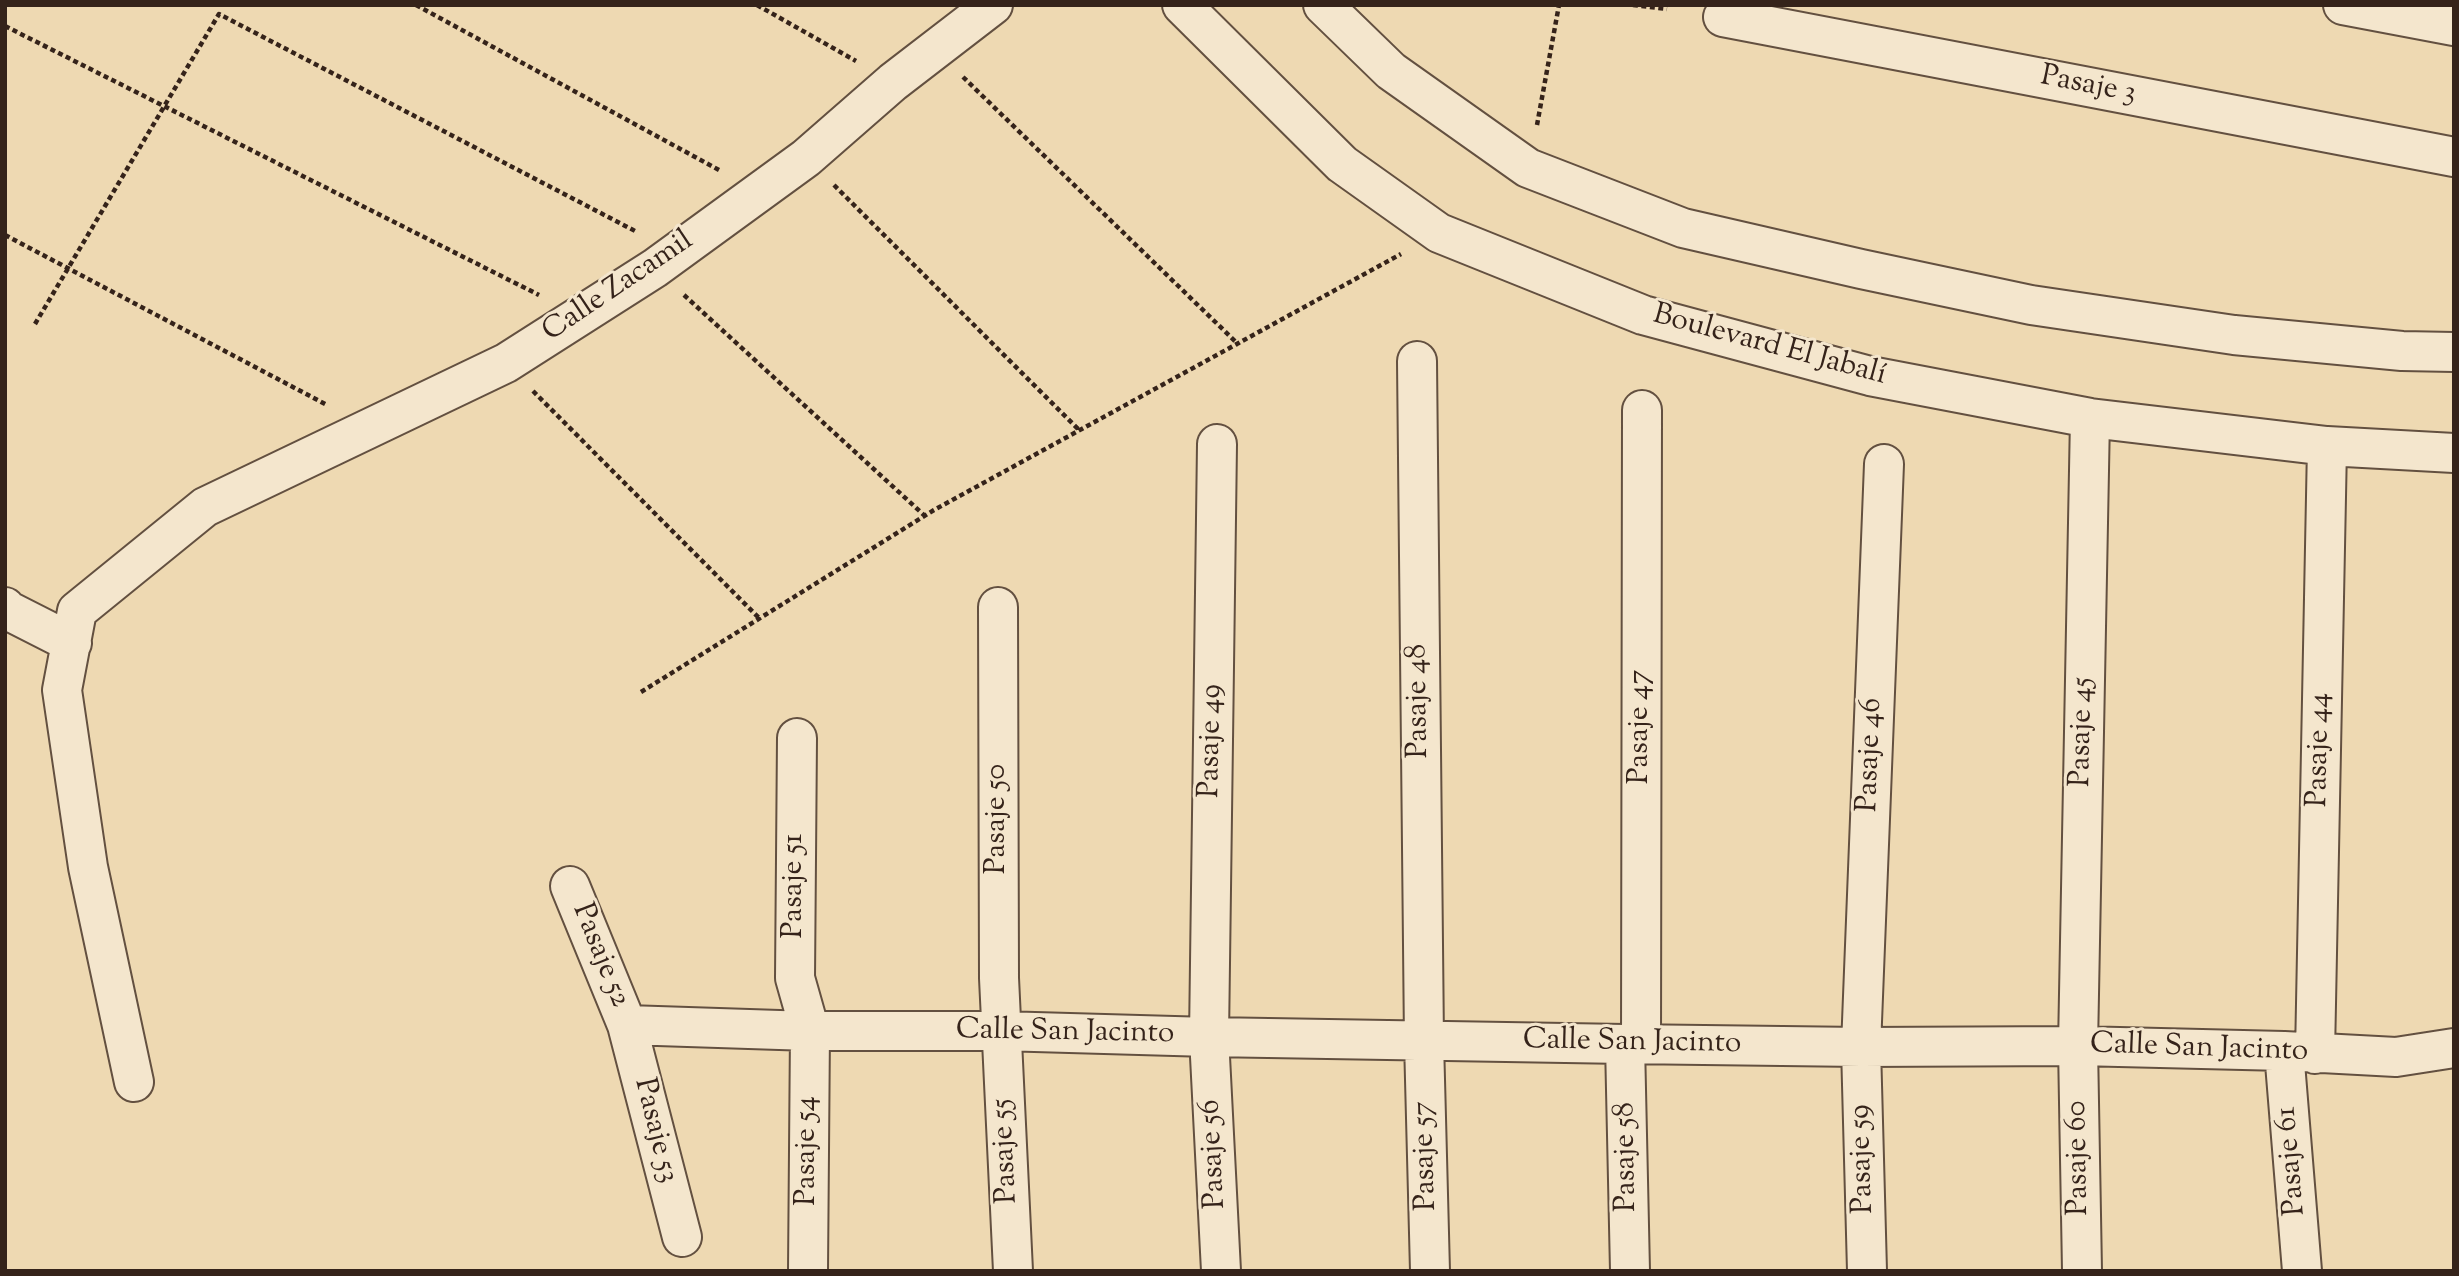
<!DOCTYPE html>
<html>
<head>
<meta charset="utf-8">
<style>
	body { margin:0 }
	#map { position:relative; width:2459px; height:1276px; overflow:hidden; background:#eed9b2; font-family:"Sorts Mill Goudy",serif }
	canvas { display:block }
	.frame { position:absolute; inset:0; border:7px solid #35231a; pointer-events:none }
</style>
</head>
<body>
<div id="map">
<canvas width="2459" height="1276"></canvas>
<div class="frame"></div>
</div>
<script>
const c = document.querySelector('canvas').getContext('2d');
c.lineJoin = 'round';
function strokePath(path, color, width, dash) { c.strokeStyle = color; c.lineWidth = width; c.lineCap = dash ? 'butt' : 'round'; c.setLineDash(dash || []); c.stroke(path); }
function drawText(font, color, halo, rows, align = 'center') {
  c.font = font + ' "Sorts Mill Goudy",serif'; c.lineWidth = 6; c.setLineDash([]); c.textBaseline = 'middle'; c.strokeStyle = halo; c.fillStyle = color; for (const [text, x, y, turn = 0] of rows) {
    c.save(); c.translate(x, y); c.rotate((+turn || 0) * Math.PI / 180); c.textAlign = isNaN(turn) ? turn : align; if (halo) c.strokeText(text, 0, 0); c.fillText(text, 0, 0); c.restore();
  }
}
const path = new Path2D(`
	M416 5 719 170
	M757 5 856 61
	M1633 5 1667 9
	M5 26 539 295
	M963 77 1239 345
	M1537 125 1559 5
	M834 185 1080 431
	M5 235 327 405
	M684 295 925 516
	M35 324 219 14 637 232
	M533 391 759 618
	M641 692 934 510 1401 254`);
const minor = new Path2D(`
	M1182 5 1342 164 1439 233 1643 315 1870 376 2090 418 2327 446 2454 453
	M1323 5 1391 71 1528 168 1683 228 1861 269 2031 305 2234 335 2402 351 2454 352
	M2343 5 2454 26
	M1723 17 2454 157
	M1417 361 1424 1041 1430 1271
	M1217 444 1209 1037 1221 1271
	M5 607 7 610 72 643
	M998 607 999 978 1013 1271
	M797 738 795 978 810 1031 808 1271
	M570 886 627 1025 682 1237
	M627 1025 810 1031H1000L1209 1037 1625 1044 1861 1047 2078 1046 2284 1051 2396 1057 2454 1048
	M1625 1044 1630 1271
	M1641 1044 1642 410
	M2284 1051 2302 1271
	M2315 1054 2327 446
	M134 1082 88 867 62 690 77 611 205 507 506 363 655 268 806 158 893 82 993 5
	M1867 1271 1861 1047 1884 464
	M2082 1271 2078 1046 2090 418`);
const streetNames = [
	["Pasaje 3",2088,87,11],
	["Calle Zacamil",619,288,-34],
	["Boulevard El Jabalí",1769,347,15],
	["Pasaje 48",1420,701,-91],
	["Pasaje 47",1642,727,-90],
	["Pasaje 45",2084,732,-89],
	["Pasaje 49",1213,741,-89],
	["Pasaje 44",2321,750,-89],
	["Pasaje 46",1872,755,-88],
	["Pasaje 50",999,819,-90],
	["Pasaje 51",796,886,-90],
	["Pasaje 52",599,956,68],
	["Calle San Jacinto",1065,1034,1],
	["Calle San Jacinto",1632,1044,1],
	["Calle San Jacinto",2199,1050,2],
	["Pasaje 53",654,1131,76],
	["Pasaje 54",809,1151,-90],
	["Pasaje 55",1007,1151,-93],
	["Pasaje 56",1215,1154,-93],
	["Pasaje 57",1427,1156,-92],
	["Pasaje 58",1628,1157,-91],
	["Pasaje 60",2080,1158,-91],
	["Pasaje 59",1864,1159,-92],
	["Pasaje 61",2293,1161,-95]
];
strokePath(minor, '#635040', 42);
strokePath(path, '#35231a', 4.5, [5, 3.5]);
strokePath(minor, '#f4e6cd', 38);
drawText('30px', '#35231a', '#f4e6cd', streetNames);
</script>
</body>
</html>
